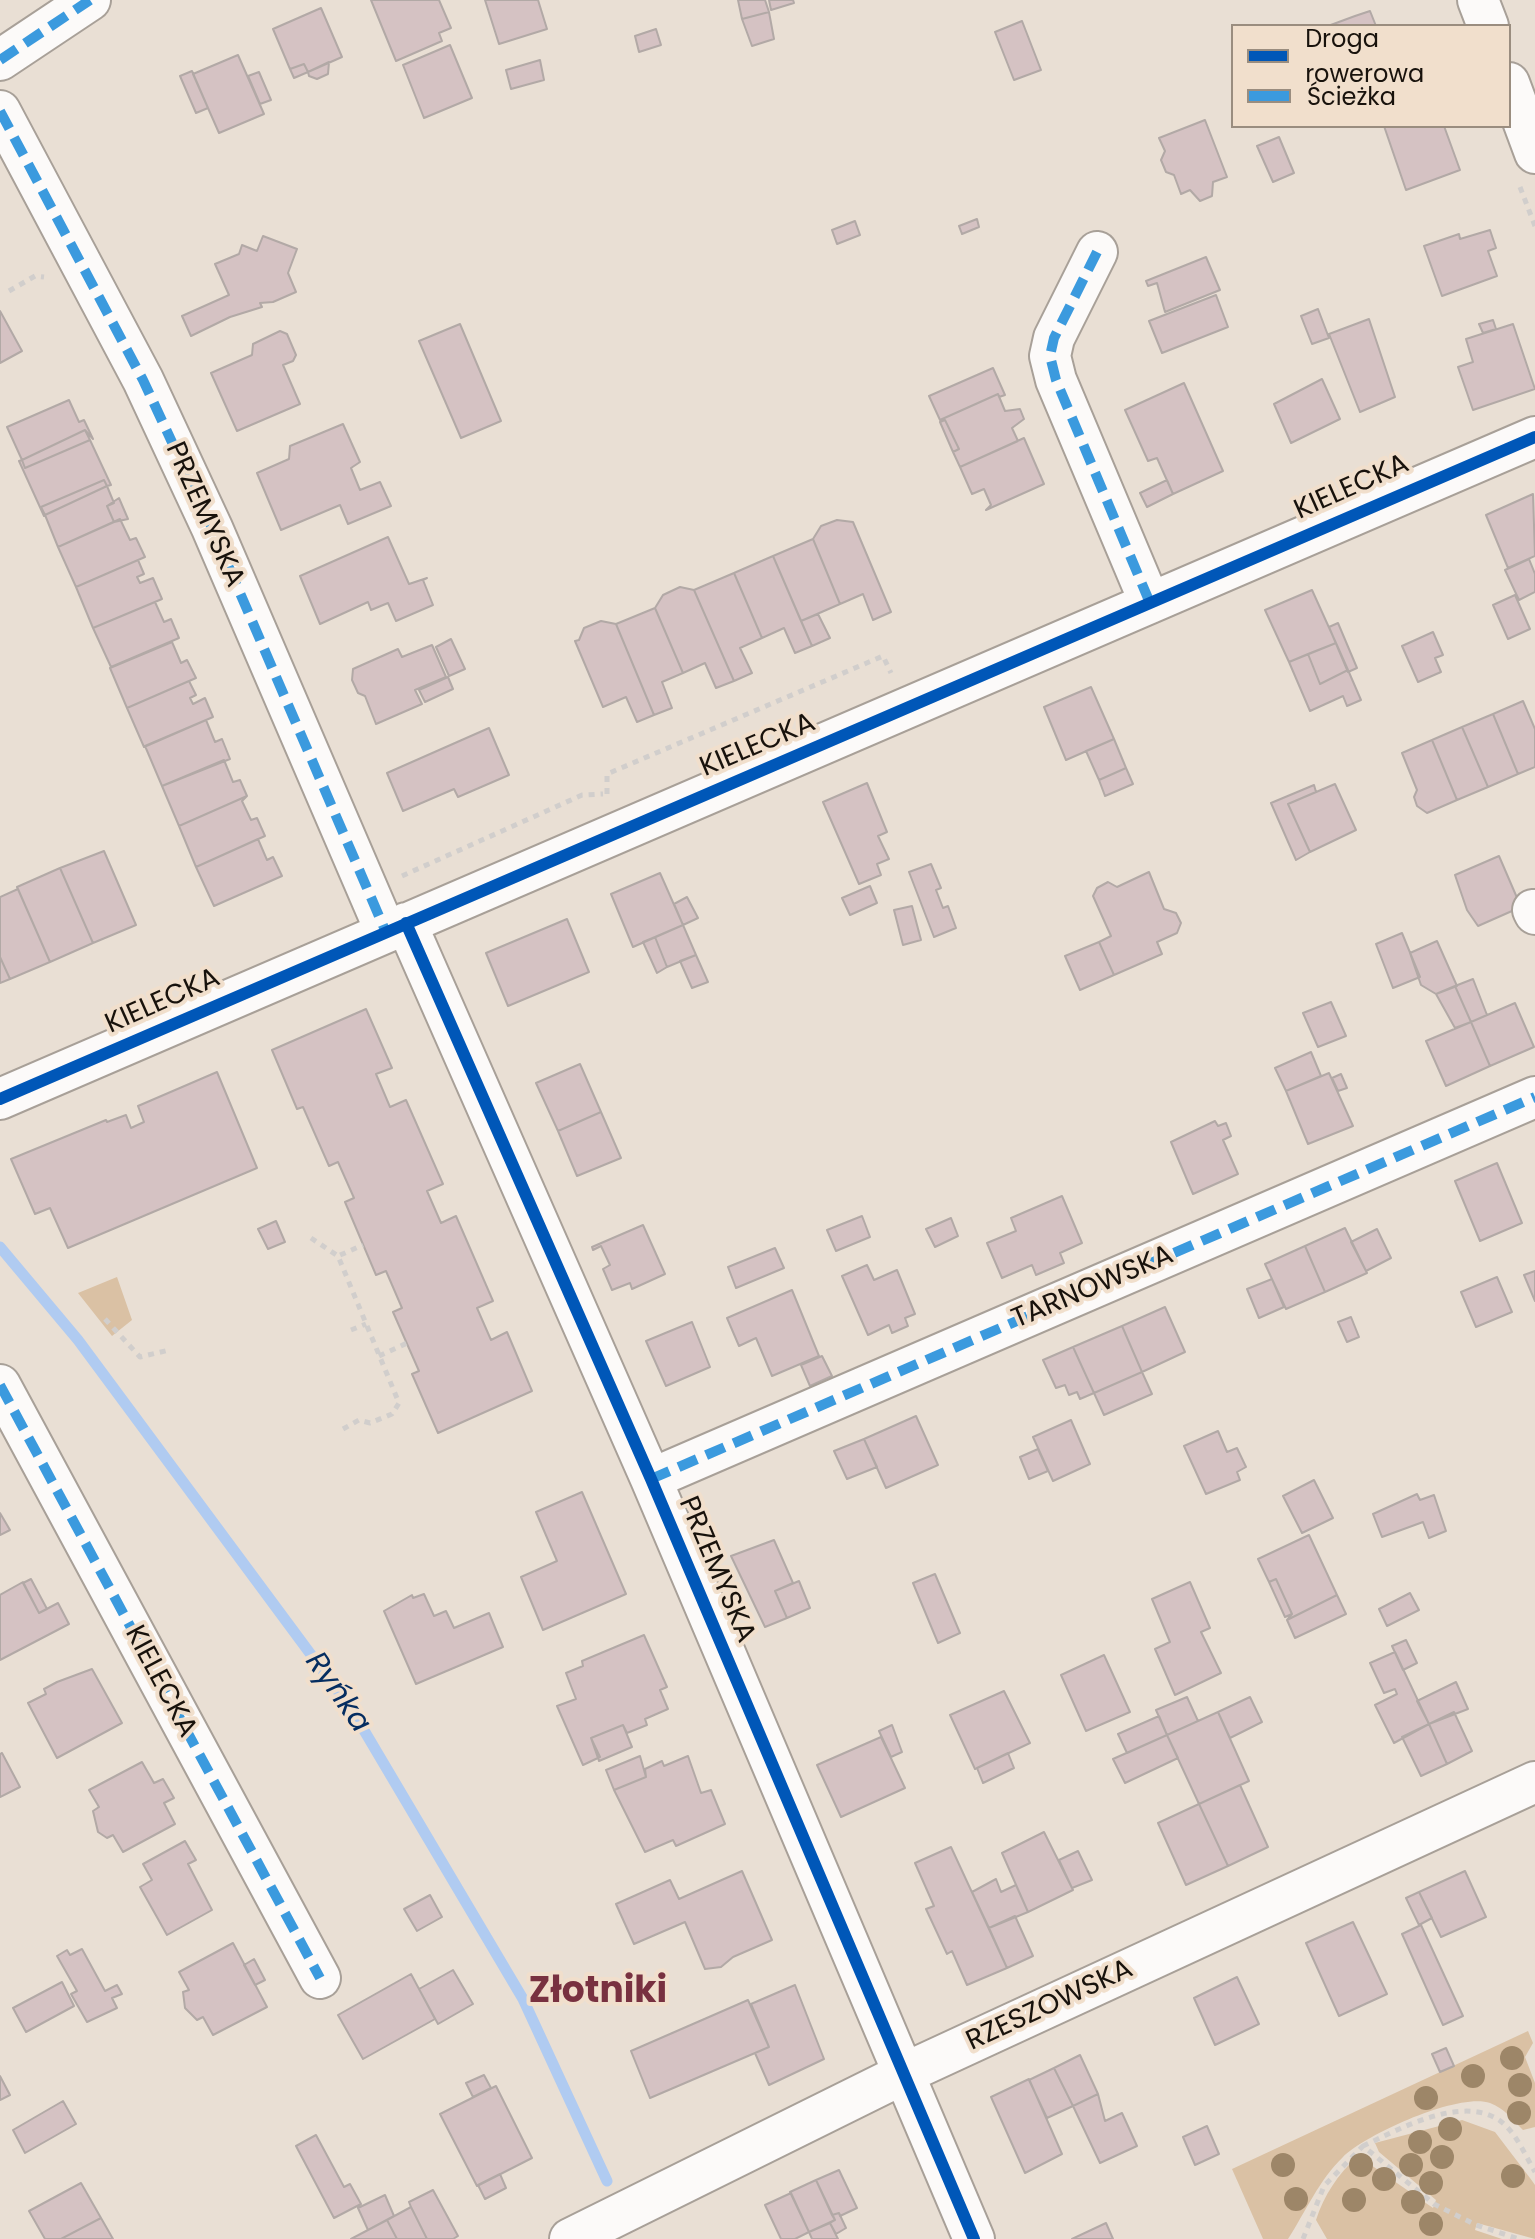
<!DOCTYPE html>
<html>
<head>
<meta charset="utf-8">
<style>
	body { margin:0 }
	#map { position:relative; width:1535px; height:2239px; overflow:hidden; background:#e9dfd4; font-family:Poppins,sans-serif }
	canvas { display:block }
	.legend { position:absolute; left:1231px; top:24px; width:280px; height:104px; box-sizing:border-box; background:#f1dfcc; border:2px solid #9a8d7f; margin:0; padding:10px 14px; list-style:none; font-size:24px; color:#18120c }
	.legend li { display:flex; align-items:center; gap:16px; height:40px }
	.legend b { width:40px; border:2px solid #9a8d7f }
</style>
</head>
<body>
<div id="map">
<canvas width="1535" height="2239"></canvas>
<ul class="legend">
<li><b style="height:10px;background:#0057b8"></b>Droga rowerowa</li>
<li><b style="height:10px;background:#3b9ade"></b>Ścieżka</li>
</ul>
</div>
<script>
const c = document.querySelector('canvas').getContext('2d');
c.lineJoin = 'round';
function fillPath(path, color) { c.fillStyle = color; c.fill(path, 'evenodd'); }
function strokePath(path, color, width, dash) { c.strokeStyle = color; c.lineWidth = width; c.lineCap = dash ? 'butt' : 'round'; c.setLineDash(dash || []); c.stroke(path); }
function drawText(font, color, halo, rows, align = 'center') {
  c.font = font + ' Poppins,sans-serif'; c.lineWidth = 8; c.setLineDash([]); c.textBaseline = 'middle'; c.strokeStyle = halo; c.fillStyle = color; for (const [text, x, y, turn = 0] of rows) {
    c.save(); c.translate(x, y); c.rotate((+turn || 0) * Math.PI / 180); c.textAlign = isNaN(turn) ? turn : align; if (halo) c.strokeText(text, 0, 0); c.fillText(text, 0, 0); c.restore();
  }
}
const green = new Path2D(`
	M117 1277 132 1320 112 1336 78 1293Z
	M1528 2031 1533 2043 1525 2057 1535 2083V2127L1523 2130C1513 2120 1504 2108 1490 2103 1459 2092 1366 2134 1343 2157 1319 2180 1306 2211 1288 2239H1263L1232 2169Z
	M1462 2120 1495 2132 1530 2178 1535 2185V2239L1477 2223 1475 2230 1502 2239H1327L1316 2220C1324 2195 1338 2174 1358 2156L1433 2208 1436 2200 1379 2152 1375 2143Z`);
const stream = new Path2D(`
	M0 1247 78 1340 352 1710 523 1999 607 2181`);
const building = new Path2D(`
	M371 0H439L451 28 439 33 442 41 396 61Z
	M485 0H538L547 29 499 44Z
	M738 0H765L769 12 742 19Z
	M769 0H793L794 3 771 10Z
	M321 8 342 57 308 72 304 64 290 69 273 29Z
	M1370 11 1376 26H1328L1355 16Z
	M769 12 774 39 752 46 742 19Z
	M1022 21 1041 70 1014 80 995 32Z
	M656 29 661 45 639 52 635 36Z
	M450 45 472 98 424 118 403 65Z
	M238 55 264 114 219 133 193 74Z
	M540 60 544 80 511 89 506 70Z
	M329 62 328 74 317 79 309 76 308 72Z
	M304 64 308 72 294 78 290 69Z
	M192 71 208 108 196 113 180 76Z
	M259 72 271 100 260 104 248 76Z
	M1205 120 1227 177 1213 182 1212 196 1200 201 1190 190 1181 194 1174 175 1166 172 1161 160 1165 151 1159 138Z
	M1384 126H1444L1460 170 1406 190Z
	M1279 137 1294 173 1273 182 1257 146Z
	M977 219 979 227 962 234 959 226Z
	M855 221 860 235 837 244 832 230Z
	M1490 230 1496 248 1488 251 1497 276 1442 296 1424 246 1459 234 1460 239Z
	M263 236 297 249 288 273 296 292 273 302 260 303 262 307 230 317 191 336 182 316 229 295 215 264 239 254 242 245 257 251Z
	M1206 257 1220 290 1165 312 1157 283 1148 286 1146 281Z
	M1216 295 1228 327 1162 353 1149 321Z
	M1318 309 1329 338 1312 344 1301 316Z
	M0 311 22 351 0 363Z
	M1369 319 1395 397 1360 412 1329 334Z
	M1493 320 1496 329 1483 333 1479 324Z
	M460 324 501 421 461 438 419 341Z
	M1513 324 1535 389 1473 410 1458 367 1473 362 1466 339Z
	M280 331 287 334 296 355 293 361 283 365 300 404 237 431 211 373 252 355 253 344Z
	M993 368 1005 395 999 397 998 394 940 420 929 396Z
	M1322 379 1340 419 1291 443 1274 404Z
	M1184 383 1223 471 1173 494 1157 458 1148 461 1125 410Z
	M998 394 1005 411 1020 409 1024 419 1012 428 1018 441 960 467 953 452 959 449 945 420H940Z
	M69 400 79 422 84 420 93 439 85 430 22 460 7 427Z
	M945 420 959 449 953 452 940 422Z
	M343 424 360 462 351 468 360 490 380 482 391 506 348 524 340 505 281 530 257 473 289 459 290 446Z
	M85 430 90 440 25 468 22 460Z
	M1024 438 1044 484 986 510 991 505 984 489 972 494 960 467Z
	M90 440 111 485 107 486 104 480 41 507 44 516 19 461 22 460 25 468Z
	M104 480 107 486 45 515 41 507Z
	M1167 480 1173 494 1147 507 1140 493Z
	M107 486 114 503 107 506 114 522 58 547 45 515Z
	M1533 494 1535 556 1508 568 1486 515Z
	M119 498 128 519 114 522 107 506Z
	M120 519 130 540 136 538 145 557 76 587 58 547Z
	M837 520 853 522 891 612 873 620 863 594 840 604 813 539 821 526Z
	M388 537 409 584 427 578 423 580 433 605 396 621 388 603 371 610 368 602 320 624 300 576Z
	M813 539 840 604 801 621 773 556Z
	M773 556 812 646 795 653 784 628 762 638 734 573Z
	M1529 559 1535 574V592L1519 600 1505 570Z
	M138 560 144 574 137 577 140 583 153 578 162 599 93 628 76 587Z
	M734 573 762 638 740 648 752 673 734 681 694 590Z
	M680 587 694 590 734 681 716 688 705 663 683 673 655 608 663 595Z
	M1312 590 1336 643 1289 662 1265 610Z
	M1515 595 1530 629 1508 639 1493 605Z
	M155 602 164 622 171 619 179 638 111 667 93 628Z
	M655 608 683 673 662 682 672 708 654 715 616 624Z
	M818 614 830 638 812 646 801 621Z
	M601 621 616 624 654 715 637 722 626 697 603 707 575 641 579 640 584 628Z
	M1338 623 1357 668 1348 672 1329 627Z
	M1433 632 1443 655 1435 658 1441 672 1418 682 1402 646Z
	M451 639 465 669 449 676 436 647Z
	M172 642 181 663 187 660 196 678 127 708 110 668Z
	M1336 643 1348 670 1320 684 1308 654Z
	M432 645 446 677 415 690 422 704 376 724 365 696 358 693 352 680 353 669 398 649 402 657Z
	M1308 654 1320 684 1348 670 1361 700 1347 706 1343 696 1310 711 1289 662Z
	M448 677 453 689 425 702 419 690Z
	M189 681 196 695 190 698 193 704 205 698 213 717 144 747 127 708Z
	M1091 687 1114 739 1066 760 1044 707Z
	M1523 701 1535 729V767L1518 774 1493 714Z
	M1493 714 1518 774 1488 787 1462 727Z
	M206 720 215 742 222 739 230 759 162 786 145 746Z
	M1462 727 1488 787 1457 800 1432 740Z
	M489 728 509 775 458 797 454 789 403 811 387 773Z
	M1114 739 1126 768 1099 780 1086 751Z
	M1432 740 1457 800 1427 813 1417 806 1414 797 1417 790 1402 753Z
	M224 760 233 782 240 780 247 796 179 826 162 786Z
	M1126 768 1133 784 1105 796 1099 780Z
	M867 783 887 832 878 836 889 859 877 864 881 875 859 884 823 802Z
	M1335 784 1356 830 1310 852 1288 804Z
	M1314 785 1316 792 1288 804 1310 852 1296 860 1271 803Z
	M247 796 242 801 251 820 257 818 265 836 196 867 179 826Z
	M258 839 267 860 273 857 282 876 214 906 196 867Z
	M104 851 136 925 93 943 60 868Z
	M1499 856 1521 907 1478 926 1467 910 1455 875Z
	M931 864 941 888 936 890 943 908 948 906 956 928 934 937 909 872Z
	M60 868 93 943 50 962 17 887Z
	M1149 872 1164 909 1176 913 1181 923 1177 933 1157 942 1162 954 1114 975 1099 942 1111 936 1093 896 1097 888 1108 882 1117 887Z
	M660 873 683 925 633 947 611 894Z
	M870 886 877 903 850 915 842 898Z
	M18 889 50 962 10 979 0 957V897Z
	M687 897 698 918 683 925 674 904Z
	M912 906 921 940 903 945 894 910Z
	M567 919 589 972 508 1006 486 953Z
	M683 925 696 955 667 967 655 937Z
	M1402 933 1420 977 1393 988 1376 944Z
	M655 937 667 967 657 973 643 942Z
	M1437 941 1457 986 1436 994 1421 985 1410 953Z
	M1099 942 1114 975 1080 990 1065 956Z
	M696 955 708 982 692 988 680 961Z
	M0 957 10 979 0 983Z
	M1473 979 1487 1015 1471 1022 1455 986Z
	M1455 986 1471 1022 1455 1028 1436 994Z
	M1331 1002 1346 1036 1318 1047 1303 1013Z
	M1515 1003 1534 1047 1490 1066 1471 1022Z
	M366 1009 392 1068 376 1074 390 1107 406 1100 443 1184 427 1191 441 1223 456 1216 493 1301 477 1308 491 1340 507 1332 532 1391 438 1433 412 1374 419 1371 393 1312 402 1308 386 1271 376 1275 345 1202 354 1198 338 1162 329 1166 303 1107 297 1109 272 1050Z
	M1471 1022 1490 1066 1446 1086 1426 1041Z
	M1311 1052 1321 1076 1286 1091 1275 1068Z
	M580 1064 601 1112 558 1131 536 1083Z
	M217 1072 257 1168 68 1248 50 1208 35 1214 11 1159 106 1120 107 1122 126 1115 131 1128 144 1122 138 1106Z
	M1329 1073 1353 1126 1308 1144 1286 1091Z
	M1341 1074 1347 1088 1338 1091 1332 1078Z
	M601 1112 621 1158 577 1176 558 1131Z
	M1215 1121 1218 1126 1226 1123 1231 1136 1223 1140 1238 1174 1193 1194 1171 1142Z
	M1497 1163 1522 1223 1480 1241 1455 1181Z
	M1062 1196 1082 1243 1060 1253 1064 1263 1036 1275 1032 1265 1002 1278 987 1243 1016 1231 1011 1218Z
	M862 1216 870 1237 836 1251 827 1230Z
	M951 1218 958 1236 935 1247 926 1229Z
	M276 1221 285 1242 268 1249 258 1229Z
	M643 1225 665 1274 632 1289 630 1283 612 1290 603 1269 610 1265 601 1246 593 1250 592 1247Z
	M1345 1228 1367 1273 1325 1292 1305 1246Z
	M1377 1229 1391 1258 1366 1271 1351 1242Z
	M1305 1246 1325 1292 1286 1309 1265 1264Z
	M775 1248 784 1268 736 1288 728 1267Z
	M867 1265 874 1280 897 1270 915 1314 905 1318 908 1326 892 1333 889 1325 868 1335 842 1276Z
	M1535 1271V1301L1524 1275Z
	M1497 1277 1512 1312 1476 1327 1461 1292Z
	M1272 1279 1284 1307 1259 1318 1247 1289Z
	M792 1290 819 1356 772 1376 756 1338 739 1346 727 1318Z
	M1165 1307 1185 1352 1142 1372 1122 1326Z
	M1351 1317 1359 1337 1347 1342 1338 1322Z
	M692 1322 710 1367 666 1386 646 1341Z
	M1122 1326 1142 1372 1094 1393 1073 1347Z
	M1073 1347 1094 1393 1080 1399 1077 1392 1069 1395 1065 1385 1056 1388 1043 1360Z
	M822 1356 832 1376 810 1386 801 1365Z
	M1142 1372 1152 1394 1104 1415 1094 1393Z
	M916 1416 938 1465 886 1488 864 1439Z
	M1071 1420 1090 1464 1053 1481 1033 1437Z
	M1218 1431 1227 1452 1237 1448 1246 1467 1237 1472 1240 1480 1206 1494 1184 1446Z
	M864 1439 877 1467 847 1479 834 1451Z
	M1038 1449 1048 1471 1029 1479 1020 1457Z
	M1314 1480 1333 1518 1302 1533 1283 1496Z
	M582 1492 626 1594 543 1630 521 1577 557 1561 536 1512Z
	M1417 1494 1420 1500 1434 1495 1446 1531 1429 1538 1423 1522 1382 1537 1373 1514Z
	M0 1513 10 1530 0 1535Z
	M1309 1535 1337 1595 1287 1620 1292 1614 1276 1579 1269 1582 1258 1559Z
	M774 1540 793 1583 775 1591 787 1618 765 1627 731 1556Z
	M935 1574 960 1633 938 1643 913 1583Z
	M31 1579 47 1609 39 1613 23 1583Z
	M1276 1579 1292 1614 1285 1617 1269 1582Z
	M799 1581 810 1608 787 1618 775 1591Z
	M23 1582 39 1613 58 1603 69 1624 0 1660V1595Z
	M1190 1582 1210 1628 1201 1632 1221 1673 1175 1695 1155 1649 1170 1642 1152 1599Z
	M1410 1593 1419 1610 1387 1626 1379 1609Z
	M424 1594 434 1616 446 1611 454 1628 489 1613 503 1647 416 1684 384 1611 412 1595 413 1598Z
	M1337 1595 1346 1614 1295 1638 1287 1620Z
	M644 1635 667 1687 660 1690 668 1709 645 1719 647 1725 627 1733 623 1725 591 1738 600 1757 583 1765 557 1706 576 1699 566 1673 583 1666 582 1661Z
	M1406 1640 1417 1663 1403 1670 1392 1646Z
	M1395 1652 1429 1724 1394 1743 1375 1705 1397 1694 1395 1689 1384 1693 1370 1663Z
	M1104 1655 1130 1712 1086 1731 1061 1675Z
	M92 1669 122 1723 57 1758 28 1703 46 1694 44 1689 57 1682Z
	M1456 1682 1468 1709 1429 1724 1417 1701Z
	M1004 1691 1030 1743 975 1769 950 1715Z
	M1187 1697 1198 1721 1167 1735 1156 1710Z
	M1250 1697 1262 1722 1230 1738 1218 1712Z
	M1218 1712 1249 1781 1199 1804 1167 1735Z
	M1454 1712 1472 1751 1447 1764 1429 1724Z
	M1159 1716 1167 1735 1127 1753 1118 1734Z
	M1429 1724 1447 1764 1421 1776 1402 1737Z
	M623 1725 632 1747 599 1761 591 1738Z
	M892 1725 902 1752 891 1757 879 1731Z
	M1167 1735 1178 1758 1125 1783 1113 1759Z
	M881 1737 905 1788 841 1817 817 1765Z
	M2 1753 20 1787 0 1797V1754Z
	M1008 1753 1014 1768 983 1783 977 1768Z
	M640 1756 646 1777 614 1790 606 1770Z
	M688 1756 701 1793 711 1790 725 1824 676 1846 673 1840 645 1852 614 1790 646 1777 645 1769 662 1761 664 1766Z
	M142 1762 154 1783 163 1779 174 1798 164 1803 175 1824 123 1852 113 1835 107 1838 98 1832 93 1811 99 1807 89 1790Z
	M1240 1785 1268 1847 1228 1866 1199 1804Z
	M1199 1804 1228 1866 1186 1885 1158 1823Z
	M1044 1832 1073 1890 1028 1912 1002 1853Z
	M185 1841 196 1860 188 1864 212 1910 167 1935 140 1887 152 1880 143 1864Z
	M951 1847 1007 1968 967 1985 952 1951 947 1954 926 1909 934 1906 915 1863Z
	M1078 1851 1092 1880 1072 1888 1059 1860Z
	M742 1871 772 1940 733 1957 721 1967 705 1969 685 1922 634 1944 616 1904 670 1880 679 1899Z
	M1465 1871 1486 1917 1441 1937 1419 1892Z
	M996 1879 1001 1892 1016 1885 1028 1912 989 1928 972 1892Z
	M1419 1892 1432 1918 1419 1925 1406 1898Z
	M430 1895 442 1917 417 1931 404 1909Z
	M1015 1916 1033 1956 1007 1968 989 1928Z
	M1353 1922 1387 1994 1339 2016 1306 1943Z
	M1421 1925 1463 2016 1443 2025 1402 1934Z
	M233 1943 267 2007 213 2035 203 2017 197 2020 185 2008 183 1992 189 1990 179 1972Z
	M82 1949 105 1991 117 1985 122 1994 112 1998 117 2008 87 2022 71 1994 77 1991 57 1956 67 1950 70 1955Z
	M254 1959 265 1980 255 1985 244 1965Z
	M453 1970 473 2004 438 2024 419 1989Z
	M411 1974 435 2019 363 2059 338 2015Z
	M1237 1977 1259 2024 1215 2045 1194 1998Z
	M62 1982 74 2006 26 2032 13 2008Z
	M795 1985 824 2059 769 2085 755 2053 769 2047 751 2004Z
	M748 2000 769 2047 650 2098 631 2051Z
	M1446 2048 1454 2066 1440 2072 1432 2054Z
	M1080 2055 1098 2094 1073 2106 1054 2068Z
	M1054 2068 1073 2106 1047 2118 1029 2080Z
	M484 2075 491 2088 473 2097 466 2083Z
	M0 2076 10 2095 0 2100Z
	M1029 2079 1062 2154 1025 2173 991 2097Z
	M496 2086 532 2158 477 2186 440 2114Z
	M1098 2094 1105 2121 1122 2113 1137 2146 1100 2163 1073 2106Z
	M63 2101 76 2124 25 2153 13 2130Z
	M1207 2126 1219 2154 1195 2165 1183 2137Z
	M316 2135 344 2187 350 2184 361 2204 334 2218 296 2146Z
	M839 2170 857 2208 840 2216 839 2213 832 2215 816 2180Z
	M500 2174 506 2188 485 2199 478 2185Z
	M816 2180 835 2220 809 2232 790 2192Z
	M81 2183 101 2218 61 2239H45L29 2211Z
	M433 2190 458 2236 453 2239H427L411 2207 409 2202Z
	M791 2193 809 2232 795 2239H781L765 2205Z
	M385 2195 394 2216 368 2230 358 2208Z
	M411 2207 427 2239H397L387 2220Z
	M839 2213 846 2228 836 2234 830 2223 835 2220 832 2215Z
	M101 2218 113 2239H61Z
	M387 2220 397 2239H351L368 2230Z
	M830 2223 838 2239H812L809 2232Z
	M1106 2223 1113 2239H1072Z`);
const path = new Path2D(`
	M1520 187 1535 226
	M9 291 35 276 44 277
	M607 794V774L883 656 891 673
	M402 876 582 795 603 794
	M311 1238 338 1256
	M105 1319 140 1357 169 1350
	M351 1330 366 1324
	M379 1356 407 1343
	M343 1429 359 1420 370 1423 392 1414 399 1403 338 1256 363 1245
	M1363 2146C1399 2129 1461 2095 1499 2120 1516 2132 1525 2155 1535 2172
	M1303 2239 1324 2186 1363 2146 1434 2204 1476 2225 1519 2239`);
const minor = new Path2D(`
	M1478 0 1488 26
	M0 60 90 0
	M1509 83 1535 153
	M0 111 143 380 212 528 385 930
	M1097 252 1054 338 1050 356 1056 380 1150 603
	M1533 910 1535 914
	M406 923 651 1479 974 2239
	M0 1099 1535 437
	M0 1385 320 1978
	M651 1479 1535 1097
	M570 2239 903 2074 1535 1782`);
const quiet = new Path2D(`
	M0 60 90 0
	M0 111 143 380 212 528 385 930
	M1097 252 1054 338 1050 356 1056 380 1150 603
	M0 1385 320 1978
	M651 1479 1535 1097`);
const cycleway = new Path2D(`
	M406 923 651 1479 974 2239
	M0 1099 1535 437`);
const trees = [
	[1512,2058],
	[1473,2076],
	[1520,2085],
	[1426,2098],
	[1519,2113],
	[1450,2129],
	[1420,2142],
	[1442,2157],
	[1283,2165],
	[1361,2165],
	[1411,2165],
	[1513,2176],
	[1384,2179],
	[1431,2183],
	[1296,2199],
	[1354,2200],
	[1413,2202],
	[1431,2224]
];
const streetNames = [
	["KIELECKA",1352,488,-24],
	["PRZEMYSKA",204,515,66],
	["KIELECKA",758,746,-23],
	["KIELECKA",163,1002,-24],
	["TARNOWSKA",1093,1288,-23],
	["PRZEMYSKA",716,1570,67],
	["KIELECKA",160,1682,62],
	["RZESZOWSKA",1050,2006,-25]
];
const waterNames = [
	["Ryńka",337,1693,55]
];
const districtNames = [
	["Złotniki",598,1993]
];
fillPath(green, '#dac1a4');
strokePath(stream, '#b0cbf1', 11);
fillPath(building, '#d5c2c3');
strokePath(building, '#b2a9a6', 2);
strokePath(minor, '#a8a098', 44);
strokePath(path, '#d1cecc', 5, [6, 6]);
strokePath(minor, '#fcfaf9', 40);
strokePath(quiet, '#3b9ade', 10, [20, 10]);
strokePath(cycleway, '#0057b8', 12);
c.fillStyle = '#9d8668';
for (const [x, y] of trees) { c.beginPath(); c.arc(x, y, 12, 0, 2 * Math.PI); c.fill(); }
drawText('28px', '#18120c', '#f1dfcc', streetNames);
drawText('italic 30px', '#052d60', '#f1dfcc', waterNames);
drawText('bold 36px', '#783140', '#f1dfcc', districtNames);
</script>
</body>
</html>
